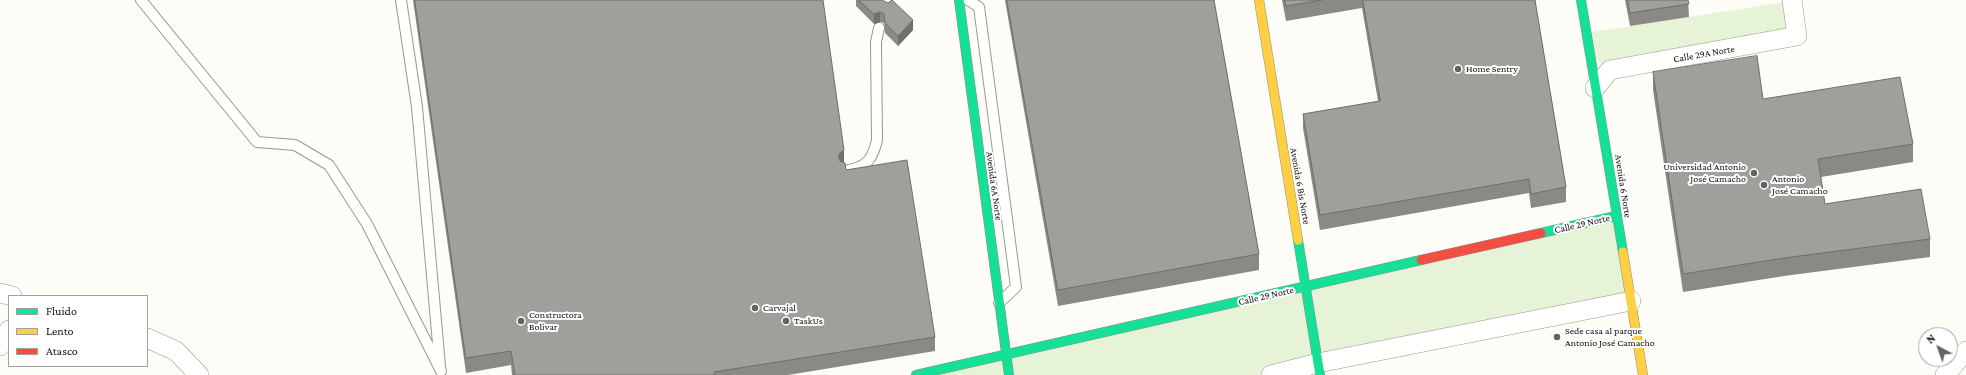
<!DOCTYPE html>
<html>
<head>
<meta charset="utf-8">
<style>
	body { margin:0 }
	#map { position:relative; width:1966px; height:375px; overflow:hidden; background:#fdfcf7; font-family:"Crimson Pro",serif }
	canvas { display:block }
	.legend { position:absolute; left:8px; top:295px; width:140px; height:72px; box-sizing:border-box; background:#fff; border:1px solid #a0a0a0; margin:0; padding:5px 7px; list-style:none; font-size:12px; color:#111 }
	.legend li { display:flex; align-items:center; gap:8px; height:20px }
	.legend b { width:20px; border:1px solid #a0a0a0 }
	.north { position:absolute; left:1918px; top:327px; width:40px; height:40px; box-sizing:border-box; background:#fff; border:1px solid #a0a0a0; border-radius:50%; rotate:319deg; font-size:11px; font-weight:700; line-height:16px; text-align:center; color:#111 }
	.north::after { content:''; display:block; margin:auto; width:14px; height:18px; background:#646362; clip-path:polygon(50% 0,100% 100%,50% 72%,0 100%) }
</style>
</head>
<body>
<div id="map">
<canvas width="1966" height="375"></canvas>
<ul class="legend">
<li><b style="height:5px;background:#16e098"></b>Fluido</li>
<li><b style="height:5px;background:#ffcf43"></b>Lento</li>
<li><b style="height:5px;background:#f24e42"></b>Atasco</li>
</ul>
<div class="north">N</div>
</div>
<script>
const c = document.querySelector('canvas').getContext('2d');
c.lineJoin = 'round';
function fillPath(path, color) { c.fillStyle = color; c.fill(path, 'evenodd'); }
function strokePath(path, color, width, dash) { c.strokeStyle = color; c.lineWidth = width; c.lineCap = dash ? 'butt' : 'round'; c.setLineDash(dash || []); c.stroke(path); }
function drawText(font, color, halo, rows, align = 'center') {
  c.font = font + ' "Crimson Pro",serif'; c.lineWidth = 4; c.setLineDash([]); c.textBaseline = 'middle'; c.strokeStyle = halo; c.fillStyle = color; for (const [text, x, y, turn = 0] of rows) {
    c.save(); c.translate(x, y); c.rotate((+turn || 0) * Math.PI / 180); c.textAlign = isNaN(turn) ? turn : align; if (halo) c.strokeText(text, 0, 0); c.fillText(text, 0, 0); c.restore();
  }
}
const green = new Path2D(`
	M1792 1 1797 36 1610 70 1590 54 1586 33Z
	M1616 216 1631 301 1271 375H916Z`);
const lane = new Path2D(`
	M141 0 257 142 295 145 329 165 367 224 441 371
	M401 0 417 107 440 366
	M968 0 979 7 1016 287 999 303
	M849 170C867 167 873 158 877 140L876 42 879 28`);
const street = new Path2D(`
	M1595 88 1610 70 1797 36 1792 0
	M0 293 12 296
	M147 338 176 351 199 375
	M0 346 9 330
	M1271 375 1318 363 1631 301
	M1945 375 1966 351`);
const fast = new Path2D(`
	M959 0 1009 375
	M1581 0 1623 252
	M1541 233 1616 216
	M1298 240 1320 375
	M916 375 1421 260`);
const slow = new Path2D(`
	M1259 0 1298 240
	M1623 252 1643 375`);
const jam = new Path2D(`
	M1421 260 1541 233`);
const wall = new Path2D(`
	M413 0H823L844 162 846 170 935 337V351L788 375H512L511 365 466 373Z
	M856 0H882L913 30 898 46 885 33 884 23 880 22 874 24 856 6Z
	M1005 0H1214L1259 254V270L1058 306Z
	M1282 0H1535L1566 187V202L1531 208 1529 193 1320 230 1303 128V114L1378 101 1362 8 1286 21Z
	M1625 0H1688L1689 17 1630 26Z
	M1653 72 1763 99 1913 144V162L1821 177 1825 204 1930 239V257L1784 276 1683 292 1653 90Z`);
const shadedWall = new Path2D(`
	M880 12V22L874 24V14Z
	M913 20V30L898 46V36Z
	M844 150V165L839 173V154Z`);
const building = new Path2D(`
	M415 0H823L844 150 839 154V158L840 161 845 163 846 170 907 160 935 337 714 372 715 375H515L511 351 466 358Z
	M859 0H882L888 3 892 0 913 20 898 36 885 23 884 14 880 12 874 14Z
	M1007 0H1214L1259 254 1058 290Z
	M1285 0H1322L1286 6Z
	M1363 0H1535L1566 187 1531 194 1529 179 1320 215 1303 114 1380 101Z
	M1628 0H1688L1689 4 1630 13Z
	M1757 56 1763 99 1900 77 1913 144 1818 159 1825 204 1921 189 1930 239 1784 258 1683 274 1653 72Z`);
const markers = [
	[1458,69,4,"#646362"],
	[1754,173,4,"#646362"],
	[1764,185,4,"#646362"],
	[755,308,4,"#646362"],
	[521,321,4,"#646362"],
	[786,321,4,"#646362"],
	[1557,337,4,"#646362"]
];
const streetNames = [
	["Calle 29A Norte",1704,54,-10],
	["Avenida 6A Norte",994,186,82],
	["Avenida 6 Bis Norte",1300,186,80],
	["Avenida 6 Norte",1623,186,81],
	["Calle 29 Norte",1582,224,-13],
	["Calle 29 Norte",1266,296,-13]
];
const poiNames = [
	["Home Sentry",1466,69],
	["Universidad Antonio",1746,167,"right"],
	["José Camacho",1746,179,"right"],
	["Antonio",1772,179],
	["José Camacho",1772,191],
	["Carvajal",763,308],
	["Constructora",529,315],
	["Bolivar",529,327],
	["TaskUs",794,321],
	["Sede casa al parque",1565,331],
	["Antonio José Camacho",1565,343]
];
fillPath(green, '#e7f3d7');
strokePath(lane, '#979795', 12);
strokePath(street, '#979795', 20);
strokePath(fast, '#8e8d8b', 10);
strokePath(slow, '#8e8d8b', 10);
strokePath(jam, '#8e8d8b', 10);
strokePath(lane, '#fffffe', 10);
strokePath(street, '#fffffe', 19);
strokePath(fast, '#16e098', 9);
strokePath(slow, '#ffcf43', 9);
strokePath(jam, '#f24e42', 9);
fillPath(wall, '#8a8986');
fillPath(shadedWall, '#716f6d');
fillPath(building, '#a19f9c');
strokePath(building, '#716f6d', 1);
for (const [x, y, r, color] of markers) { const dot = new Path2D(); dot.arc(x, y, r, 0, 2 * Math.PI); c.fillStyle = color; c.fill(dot); strokePath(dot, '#fff', 1.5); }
drawText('10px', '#111', '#fff', streetNames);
drawText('10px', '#111', '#fff', poiNames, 'left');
</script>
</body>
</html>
